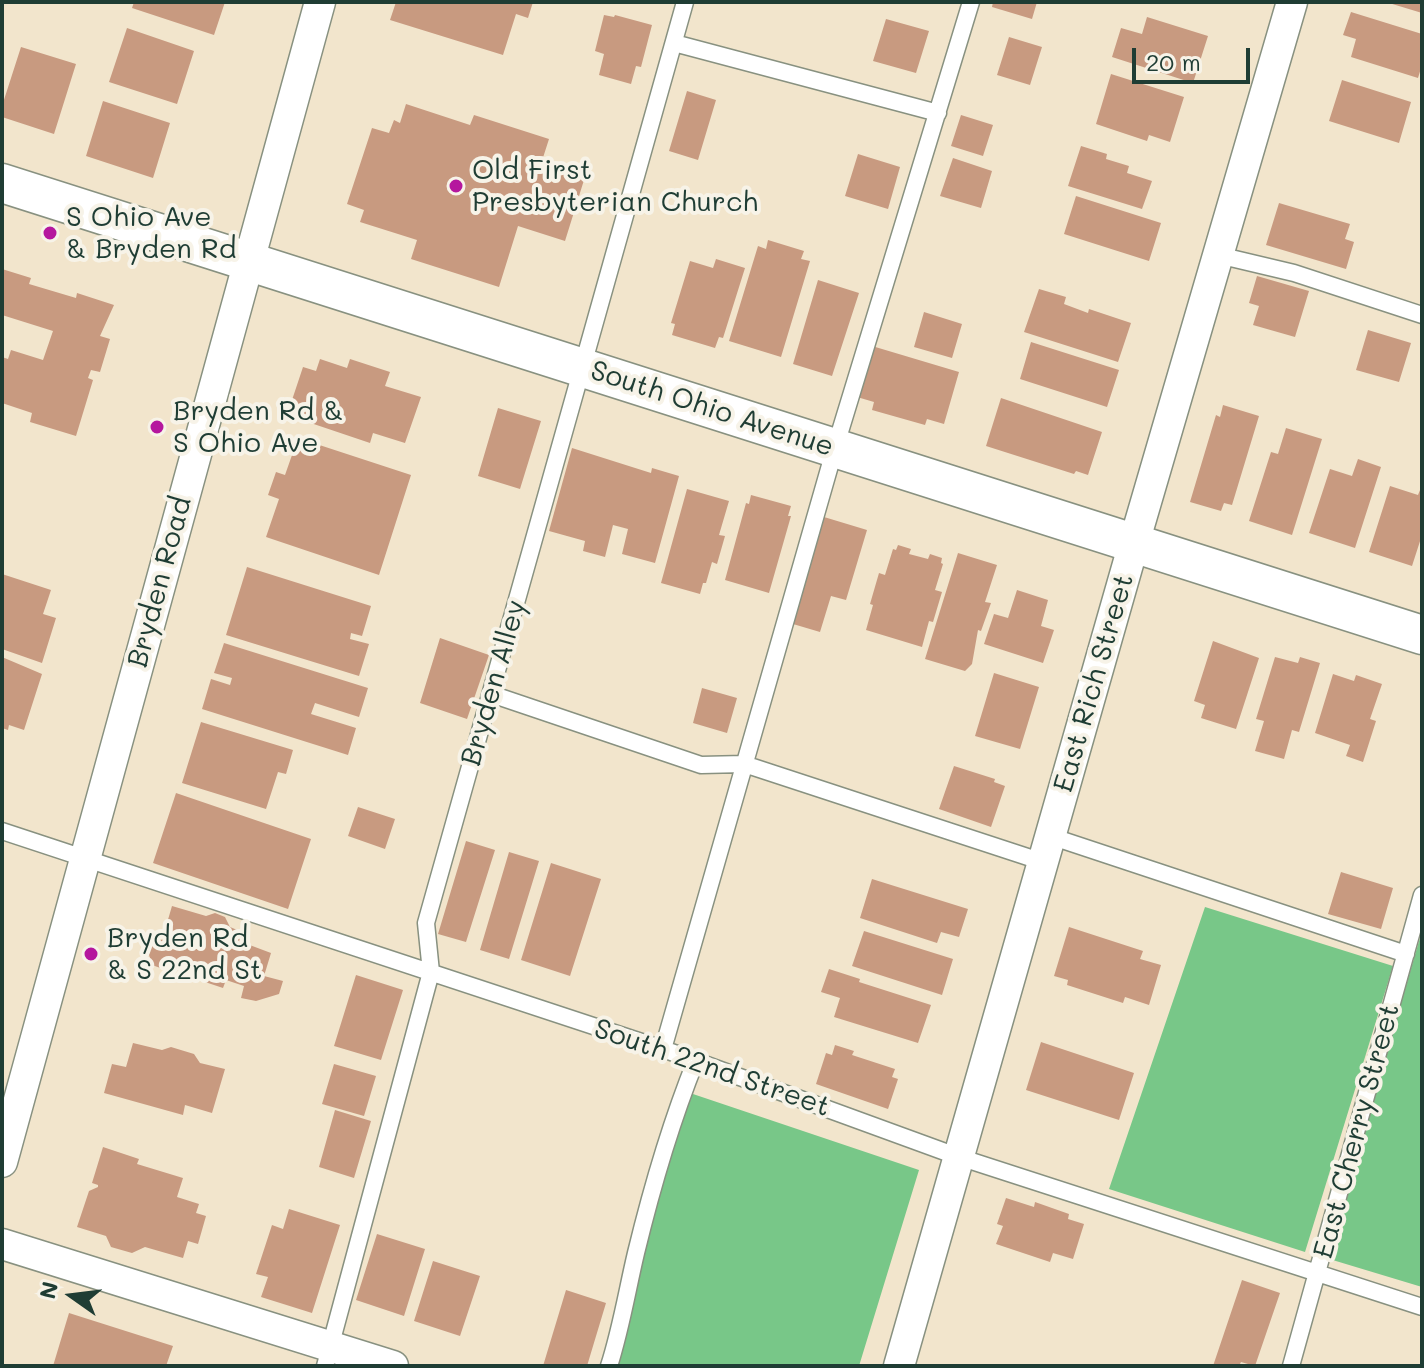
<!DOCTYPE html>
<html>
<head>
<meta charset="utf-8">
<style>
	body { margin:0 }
	#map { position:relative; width:1424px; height:1368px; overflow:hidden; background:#f2e5cc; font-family:Mali,sans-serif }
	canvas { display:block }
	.frame { position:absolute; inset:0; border:4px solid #1f3d34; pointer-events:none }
	.north { position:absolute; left:32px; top:1256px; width:80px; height:80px; -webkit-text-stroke:6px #f7f3e8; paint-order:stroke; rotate:284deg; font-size:22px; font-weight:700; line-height:32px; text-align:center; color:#1f3d34 }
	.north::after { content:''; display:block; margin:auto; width:28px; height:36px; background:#1f3d34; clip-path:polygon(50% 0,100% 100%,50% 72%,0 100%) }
	.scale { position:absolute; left:1132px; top:48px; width:118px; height:36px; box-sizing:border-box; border:4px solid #1f3d34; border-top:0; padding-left:10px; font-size:24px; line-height:28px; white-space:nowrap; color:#1f3d34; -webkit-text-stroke:6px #f7f3e8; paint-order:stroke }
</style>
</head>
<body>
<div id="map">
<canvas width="1424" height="1368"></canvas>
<div class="frame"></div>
<div class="north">N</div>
<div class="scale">20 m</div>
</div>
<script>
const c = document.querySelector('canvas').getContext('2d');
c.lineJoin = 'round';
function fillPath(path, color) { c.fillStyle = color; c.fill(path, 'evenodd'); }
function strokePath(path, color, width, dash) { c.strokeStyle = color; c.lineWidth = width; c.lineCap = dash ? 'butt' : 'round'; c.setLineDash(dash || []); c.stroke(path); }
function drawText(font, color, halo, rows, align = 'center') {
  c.font = font + ' Mali,sans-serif'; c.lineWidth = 8; c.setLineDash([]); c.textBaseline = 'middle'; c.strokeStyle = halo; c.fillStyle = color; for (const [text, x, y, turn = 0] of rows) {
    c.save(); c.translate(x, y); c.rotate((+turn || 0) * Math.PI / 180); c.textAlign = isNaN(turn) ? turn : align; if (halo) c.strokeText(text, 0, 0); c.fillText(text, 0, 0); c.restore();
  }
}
const green = new Path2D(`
	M1205 907 1393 966 1305 1252 1109 1189Z
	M1422 931V1287L1326 1258Z
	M687 1092 919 1170 859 1366H609Z`);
const building = new Path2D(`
	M134 2H225L214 35 132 8Z
	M396 2H533L528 18 516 14 503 55 390 20Z
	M993 2H1037L1032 19 992 7Z
	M1390 2H1422V13L1389 3Z
	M1351 12 1422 34V65L1418 78 1351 57 1356 39 1343 35Z
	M604 15 614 17 615 15 652 25 641 67 636 66 631 84 599 75 604 54 595 51Z
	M1147 17 1208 36 1193 83 1112 57 1121 28 1142 34Z
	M886 19 929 31 916 73 873 61Z
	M127 28 194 51 177 104 109 82Z
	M1009 37 1042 47 1030 85 997 75Z
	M21 47 76 64 54 134 2 117V106Z
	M1111 74 1184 97 1170 142 1149 135 1147 141 1096 124Z
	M1342 80 1411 102 1399 143 1329 121Z
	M687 91 716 100 698 160 669 151Z
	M103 101 170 123 153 178 86 156Z
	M406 104 470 125 474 115 549 139 540 167 584 180 565 241 518 226 499 287 411 259 417 240 360 222 364 210 347 204 372 128 389 133 394 120 400 123Z
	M961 115 993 125 983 156 951 146Z
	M1081 146 1107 154 1106 159 1129 166 1127 173 1152 181 1142 209 1068 186Z
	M858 154 900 167 888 209 845 196Z
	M953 158 992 171 981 208 940 196Z
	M1076 196 1161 223 1149 261 1064 234Z
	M1279 203 1350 224 1345 239 1354 242 1346 269 1266 245Z
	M768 240 804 251 801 259 810 261 781 357 729 341 758 246 766 249Z
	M716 259 745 268 723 338 719 337 715 348 672 335 675 324 671 323 690 261 713 268Z
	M2 269 31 278 29 284 76 298 77 293 114 305 100 336 110 339 100 372 91 370 88 378 93 380 76 436 30 422 32 413 2 403V357L8 359 11 350 43 360 53 331 2 315Z
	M1257 276 1309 291 1295 337 1253 325 1259 306 1249 303Z
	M818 280 859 293 832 376 793 364Z
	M1039 289 1066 297 1064 304 1088 313 1089 309 1131 323 1118 362 1024 332Z
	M924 312 962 324 952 358 914 347Z
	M1368 330 1411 343 1399 382 1356 370Z
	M1031 342 1119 370 1107 407 1020 379Z
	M872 346 959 372 944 424 927 419 925 425 872 410 874 402 857 397Z
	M320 359 347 368 350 359 390 372 385 386 421 397 405 443 373 433 370 443 287 415 303 367 316 371Z
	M1001 398 1102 432 1088 475 1076 471 1074 474 986 446Z
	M1223 405 1259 416 1232 505 1224 503 1221 511 1190 502 1216 415 1220 417Z
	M498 408 541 421 520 489 478 476Z
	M1286 428 1322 439 1292 535 1249 521 1271 452 1278 454Z
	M298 438 411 475 379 575 266 537 279 499 268 495 276 472 285 475Z
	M572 448 651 473 652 468 679 476 655 563 622 554 628 529 613 525 605 557 583 551 585 541 549 531Z
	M1358 459 1381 467 1355 548 1309 533 1330 469 1352 476Z
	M1422 485V535L1412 566 1369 552 1390 486 1418 495Z
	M687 489 729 501 719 535 725 536 717 564 712 562 706 583H703L700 594 661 583Z
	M751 495 791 506 788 516H791L769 593 725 580 746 503 749 504Z
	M824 517 867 530 846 600 831 596 820 632 793 624Z
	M898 545 911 549 909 554 928 559 930 554 942 558 941 563 943 564 935 590 942 592 933 622 929 621 922 647 866 630 873 605 870 604 879 573 885 575 893 549 896 550Z
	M958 553 997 565 985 602 991 603 981 631 978 630 972 664 965 671 925 659Z
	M247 567 371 606 362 636 351 633 350 639 369 644 359 676 226 635Z
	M2 574 51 590 43 614 56 618 42 663 2 649Z
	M1017 590 1048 600 1041 626 1054 630 1043 663 984 644 994 614 1008 618Z
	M440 638 489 655 467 719 420 703Z
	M1213 641 1259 658 1236 729 1201 718 1205 705 1194 701Z
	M224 643 368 688 359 717 315 703 311 714 356 728 348 755 202 709 211 679 230 685 232 678 214 673Z
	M2 657 42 674 24 730 9 725 8 730 2 728Z
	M1275 657 1298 663 1300 657 1320 663 1299 732 1292 730 1284 759 1255 751 1264 721 1256 719Z
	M994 673 1039 687 1020 749 975 736Z
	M1333 674 1354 681 1356 675 1382 684 1370 719 1376 721 1363 762 1346 756 1350 745 1315 733Z
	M702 688 737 698 727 733 693 723Z
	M201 722 293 750 286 774 278 772 266 809 182 783Z
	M954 766 995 779 994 782 1005 786 991 827 939 809Z
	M176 793 311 839 288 909 153 863Z
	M358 807 395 819 385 849 348 836Z
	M466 841 495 850 466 942 438 934Z
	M509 852 539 861 509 959 480 950Z
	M551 863 601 879 570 976 521 960Z
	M1341 872 1393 888 1381 929 1328 914Z
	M872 879 968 909 959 937 941 932 937 943 860 918Z
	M172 906 206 916 215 913 225 917 230 927 242 932 239 941 271 953 264 976 283 981 279 994 256 1001 241 998 244 986 226 980 223 988 190 977 193 968 179 964 166 970 152 965 147 948 155 937 162 940Z
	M1069 927 1143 951 1140 959 1161 965 1149 1005 1125 997 1123 1003 1067 985 1068 980 1054 976Z
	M864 931 953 959 942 995 852 966Z
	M829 969 860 979 859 982 931 1005 918 1043 834 1017 840 998 821 992Z
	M356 975 403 990 381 1060 334 1046Z
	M1041 1042 1134 1073 1119 1120 1026 1090Z
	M133 1043 162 1050 171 1047 194 1054 200 1063 225 1069 212 1113 185 1105 183 1115 104 1093 112 1064 126 1067Z
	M835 1045 854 1051 852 1055 895 1069 892 1077 898 1079 888 1109 816 1084 826 1053 832 1055Z
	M334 1064 376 1076 364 1116 322 1104Z
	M335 1110 371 1121 354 1178 319 1167Z
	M103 1147 139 1159 137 1164 183 1178 177 1197 199 1204 196 1213 206 1216 198 1244 188 1241 183 1258 145 1247 132 1253 111 1247 106 1236 77 1227 89 1191 98 1187V1185L92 1183Z
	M1006 1198 1034 1207 1035 1202 1069 1214 1068 1219 1084 1224 1073 1259 1053 1253 1050 1262 996 1244 1003 1226 997 1224Z
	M289 1209 340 1225 312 1313 261 1297 268 1277 256 1274 272 1225 283 1229Z
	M377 1234 425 1249 404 1316 356 1300Z
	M433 1261 480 1276 460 1336 414 1321Z
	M1242 1280 1280 1293 1255 1366 1241 1362 1239 1366H1213Z
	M566 1290 606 1303 587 1366H543Z
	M69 1313 173 1346 166 1366H53Z`);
const service = new Path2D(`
	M674 43 938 113
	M1218 255 1294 273 1422 315
	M491 694 701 765 744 764 1043 862
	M2 831 663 1049 959 1157 1422 1307
	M1050 836 1406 954
	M663 1049 835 448 971 2
	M325 1366 431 972 426 923 685 2
	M609 1366C621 1329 627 1291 636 1253 652 1187 671 1122 696 1060
	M1291 1366 1422 895`);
const minor = new Path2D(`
	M2 1162 320 2
	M2 1244 393 1366
	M899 1366 1134 543 1292 2`);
const tertiary = new Path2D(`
	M2 183 1422 635`);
const markers = [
	[456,186,8,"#b5179e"],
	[50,233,8,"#b5179e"],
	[157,427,8,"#b5179e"],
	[91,954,8,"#b5179e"]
];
const poiNames = [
	["Old First",472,170],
	["Presbyterian Church",472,202],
	["S Ohio Ave",66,217],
	["& Bryden Rd",66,249],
	["Bryden Rd &",173,411],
	["S Ohio Ave",173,443],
	["Bryden Rd",107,938],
	["& S 22nd St",107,970]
];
const streetNames = [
	["South Ohio Avenue",712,409,18],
	["Bryden Road",160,582,-75],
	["Bryden Alley",494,683,-74],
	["East Rich Street",1094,683,-74],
	["South 22nd Street",712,1068,19],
	["East Cherry Street",1357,1131,-75]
];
fillPath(green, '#78c788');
fillPath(building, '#c89a80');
strokePath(service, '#889180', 19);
strokePath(minor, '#889180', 33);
strokePath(tertiary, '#889180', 41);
strokePath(service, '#fff', 16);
strokePath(minor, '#fff', 30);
strokePath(tertiary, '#fff', 38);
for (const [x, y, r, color] of markers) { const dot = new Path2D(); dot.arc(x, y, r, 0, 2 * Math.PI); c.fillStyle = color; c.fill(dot); strokePath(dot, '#f7f3e8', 3); }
drawText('28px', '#1f3d34', '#f7f3e8', poiNames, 'left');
drawText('28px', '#1f3d34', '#f7f3e8', streetNames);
</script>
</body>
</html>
